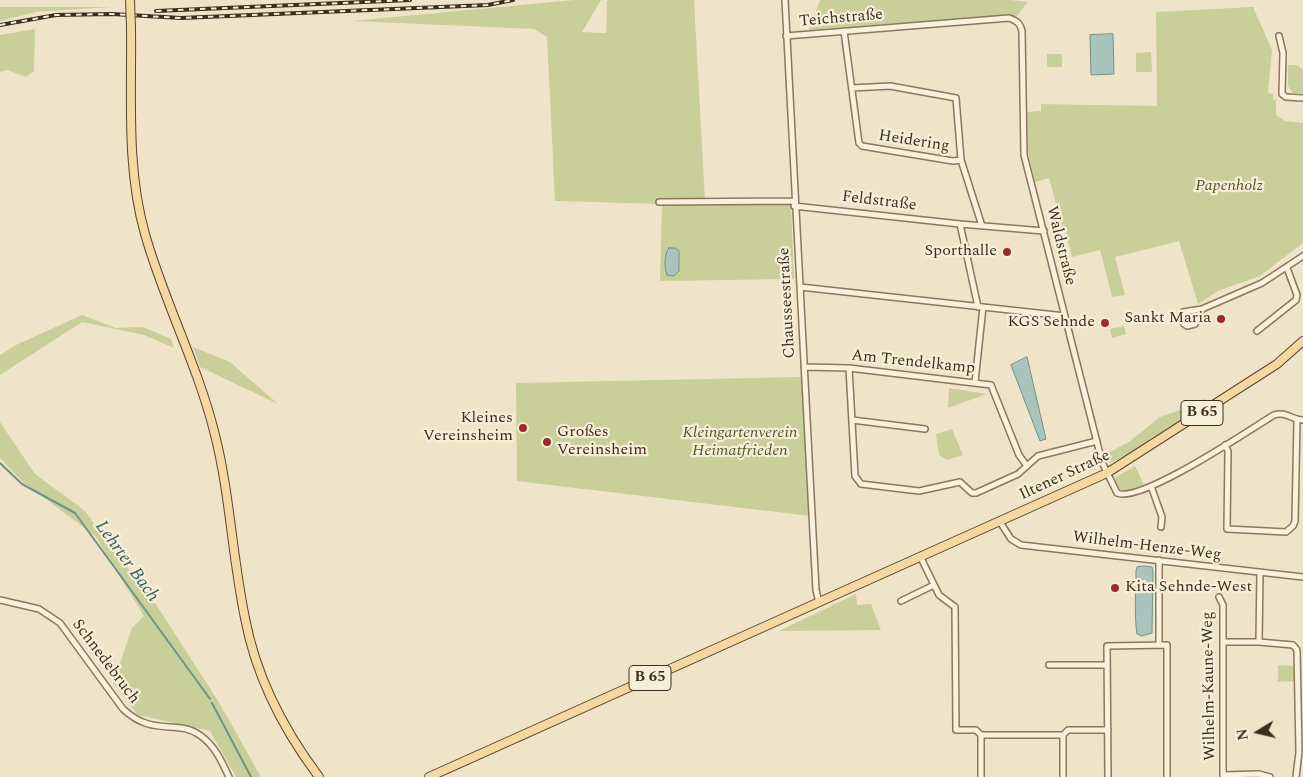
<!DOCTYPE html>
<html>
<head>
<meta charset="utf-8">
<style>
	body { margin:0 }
	#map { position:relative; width:1303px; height:777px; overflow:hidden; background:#f0e4c8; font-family:Spectral,serif }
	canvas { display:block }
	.north { position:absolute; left:1233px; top:707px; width:50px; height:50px; -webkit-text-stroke:4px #f7eed8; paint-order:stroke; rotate:261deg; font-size:14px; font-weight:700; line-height:20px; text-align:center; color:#3d2e20 }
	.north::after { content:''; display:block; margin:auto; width:18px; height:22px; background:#3d2e20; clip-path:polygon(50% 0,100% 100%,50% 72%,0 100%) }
</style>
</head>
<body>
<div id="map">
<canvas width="1303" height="777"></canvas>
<div class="north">N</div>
</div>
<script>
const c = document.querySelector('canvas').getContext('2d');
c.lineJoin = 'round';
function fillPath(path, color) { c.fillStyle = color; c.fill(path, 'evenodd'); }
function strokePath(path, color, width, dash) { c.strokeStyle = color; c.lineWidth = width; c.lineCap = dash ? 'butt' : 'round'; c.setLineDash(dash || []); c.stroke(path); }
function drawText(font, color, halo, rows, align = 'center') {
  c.font = font + ' Spectral,serif'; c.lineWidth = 4.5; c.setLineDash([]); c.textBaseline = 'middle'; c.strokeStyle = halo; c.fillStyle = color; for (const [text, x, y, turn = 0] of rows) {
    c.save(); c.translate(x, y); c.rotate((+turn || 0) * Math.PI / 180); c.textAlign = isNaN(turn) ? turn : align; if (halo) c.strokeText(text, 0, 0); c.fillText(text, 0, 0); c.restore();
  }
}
const green = new Path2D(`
	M574 0H601L582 32 606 33 607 1 609 0H694L705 202 791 204 794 279 660 281 662 204 555 201 547 37 534 29 352 21Z
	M820 0H1011L1028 2 1016 17 1008 15 809 30Z
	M0 7H111L36 12 0 21Z
	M1253 7 1272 50 1268 93 1273 94V100H1276V115L1285 121 1303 123V243L1260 276 1218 291 1198 304 1179 241 1115 257 1125 295 1112 297 1100 250 1072 257 1065 231 1063 232 1049 178 1035 182 1028 152 1027 112 1041 111V104L1157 106 1156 12Z
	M35 29 34 71 26 77 7 70 0 72V35Z
	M1151 52 1152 72H1136V53Z
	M1047 54H1062V67H1047Z
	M1288 65H1297L1303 70V93H1293L1288 86Z
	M1191 311 1198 312 1194 323 1186 324 1184 316Z
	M82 315 116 328 143 327 171 339 174 348 144 335 82 322 0 375V355L16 345Z
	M1124 326 1126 334 1112 338 1110 329Z
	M193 347 230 362 278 404 200 367Z
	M801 377 810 516 517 481 516 383Z
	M949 388 987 394 948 408Z
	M1204 399 1210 401 1131 453 1110 463 1106 462 1104 455 1129 442 1160 417 1195 405Z
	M0 422 35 474 84 510 157 606 220 704 261 777H236L210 731 138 715 113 683 132 628 144 616 95 536 22 481 0 458Z
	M952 429 963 455 947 460 939 455 936 434Z
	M1135 466 1144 485 1122 492 1114 481 1116 477Z
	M856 594 857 605 871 604 881 630 779 631Z
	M1278 665 1294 666 1295 681 1278 682Z`);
const water = new Path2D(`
	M1113 34 1114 74 1091 75 1090 35Z
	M669 248H675L679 251V271L674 276 667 275C664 268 664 253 669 248Z
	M1027 357 1046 439 1040 441 1011 365Z
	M1144 566 1152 567 1153 571 1152 633 1142 636 1137 634C1134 614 1136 591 1136 570L1137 567Z`);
const stream = new Path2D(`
	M0 463 22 484 75 513 210 699
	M212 703 251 777`);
const street = new Path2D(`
	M785 0 816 590 819 603
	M844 31 859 143 862 146 953 161 961 160
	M786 36 1009 18C1017 21 1020 23 1022 31L1024 155 1102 462 1117 493C1140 504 1249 430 1274 415 1286 411 1292 420 1303 420
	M1279 36 1283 53 1282 94 1286 97 1303 98
	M852 88 890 86 956 98 961 160 982 226
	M659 202 794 201
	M794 206 960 224 1044 231
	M960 224 978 307
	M800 287 1065 316
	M1202 309 1195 324 1187 326 1184 324 1181 316 1183 312 1202 309 1262 283 1303 256
	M1257 331 1296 300 1297 295 1287 268
	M804 367 849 368 991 385 1019 455 1027 466
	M849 368 855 476 861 484 919 491 960 482 972 493H976L1018 474 1038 456 1097 441
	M975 382 983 307
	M852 420 925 429
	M1225 445 1228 451 1227 529 1286 532 1293 526 1295 521 1297 420
	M1151 486 1162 517 1161 527
	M1000 522 1011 539 1021 545 1303 577
	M921 558 939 595 955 607 956 730H976L981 735H1063L1068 730H1108
	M1159 560V645
	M1260 572 1259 642 1293 645 1297 650 1299 752 1296 777
	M1219 597 1223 605V777
	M0 600 39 609 60 623 123 709C154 738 177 718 201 736 215 746 222 762 229 777
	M901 601 934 585
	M1223 642H1259
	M1049 665H1107
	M981 735V777
	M1063 735V777
	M1223 775 1259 774 1270 777
	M1108 777 1107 646 1167 645V777`);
const primary = new Path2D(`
	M131 27C132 95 126 168 145 234 164 301 197 364 214 431 230 492 232 556 245 618 256 677 283 729 319 777
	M429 777 1107 473 1277 364 1303 341`);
const rail = new Path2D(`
	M156 11 410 0
	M0 25 56 15 112 14 181 18 488 5 513 0`);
const primaryBridge = new Path2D(`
	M130 0 131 27`);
const markers = [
	[1007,252,5,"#9e2a2b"],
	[1221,319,5,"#9e2a2b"],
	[1105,323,5,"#9e2a2b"],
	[523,428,5,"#9e2a2b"],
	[547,442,5,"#9e2a2b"],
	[1115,588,5,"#9e2a2b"]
];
const shields = [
	[1202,413,42],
	[650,678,42]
];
const shieldNames = [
	["B 65",1202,413],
	["B 65",650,678]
];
const streetNames = [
	["Teichstraße",841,19,-5],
	["Heidering",914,142,9],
	["Feldstraße",879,202,7],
	["Waldstraße",1060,246,76],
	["Chausseestraße",788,303,-93],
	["Am Trendelkamp",913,363,6],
	["Iltener Straße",1065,476,-25],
	["Wilhelm-Henze-Weg",1147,547,7],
	["Schnedebruch",105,662,53],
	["Wilhelm-Kaune-Weg",1210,686,-91]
];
const parkNames = [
	["Papenholz",1229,187],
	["Kleingartenverein",740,434],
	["Heimatfrieden",740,452]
];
const poiNames = [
	["Sporthalle",997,252],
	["Sankt Maria",1211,319],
	["KGS Sehnde",1095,323],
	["Kleines",513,419],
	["Vereinsheim",513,437],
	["Großes",557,433,"left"],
	["Vereinsheim",557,451,"left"],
	["Kita Sehnde-West",1125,588,"left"]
];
const waterNames = [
	["Lehrter Bach",126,562,54]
];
fillPath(green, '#c9cf9b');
fillPath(water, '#a9c4bc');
strokePath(water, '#6f938a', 1);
strokePath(stream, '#6f938a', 2);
strokePath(street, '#8d765c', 8);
strokePath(primary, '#5b4430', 10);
strokePath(street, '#faf1dc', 5);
strokePath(primary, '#f3d9a0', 8);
strokePath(rail, '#3d2e20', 4);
strokePath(rail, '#f7eed8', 2, [5.5]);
strokePath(primaryBridge, '#5b4430', 10, []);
strokePath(primaryBridge, '#f3d9a0', 8);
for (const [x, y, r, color] of markers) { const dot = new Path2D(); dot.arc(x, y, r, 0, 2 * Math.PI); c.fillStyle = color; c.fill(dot); strokePath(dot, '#f7eed8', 2); }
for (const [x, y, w] of shields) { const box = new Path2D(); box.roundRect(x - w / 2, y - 12.5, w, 25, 4); c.fillStyle = '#f7eed8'; c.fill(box); strokePath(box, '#3d2e20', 1); }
drawText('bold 15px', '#3d2e20', null, shieldNames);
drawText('16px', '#3d2e20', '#f7eed8', streetNames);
drawText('italic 16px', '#4d5a26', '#f7eed8', parkNames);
drawText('16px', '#3d2e20', '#f7eed8', poiNames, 'right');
drawText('italic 18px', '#2f5d5a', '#f7eed8', waterNames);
</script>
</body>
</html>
